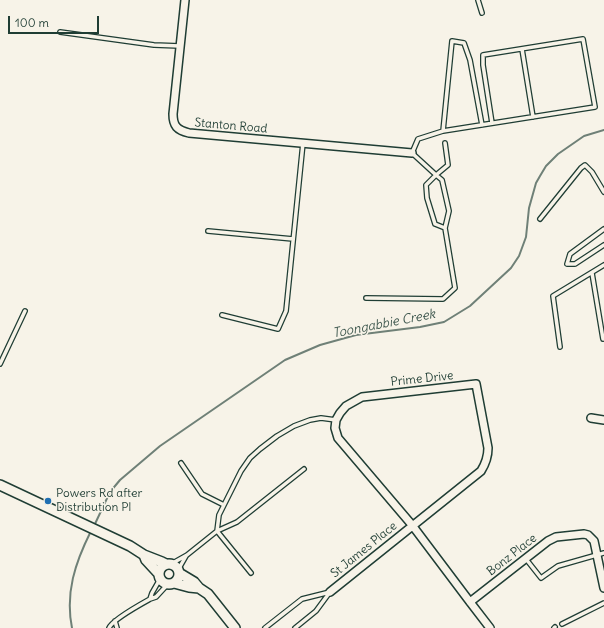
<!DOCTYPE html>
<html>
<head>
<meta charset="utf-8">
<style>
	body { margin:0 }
	#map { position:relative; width:604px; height:628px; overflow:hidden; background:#f7f3e8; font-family:Delius,sans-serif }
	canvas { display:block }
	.scale { position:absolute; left:8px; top:16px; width:91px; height:18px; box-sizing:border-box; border:2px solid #1f3d34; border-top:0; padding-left:5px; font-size:12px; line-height:14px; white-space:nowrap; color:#1f3d34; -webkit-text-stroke:3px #f7f3e8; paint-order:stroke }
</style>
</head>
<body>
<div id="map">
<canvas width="604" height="628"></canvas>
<div class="scale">100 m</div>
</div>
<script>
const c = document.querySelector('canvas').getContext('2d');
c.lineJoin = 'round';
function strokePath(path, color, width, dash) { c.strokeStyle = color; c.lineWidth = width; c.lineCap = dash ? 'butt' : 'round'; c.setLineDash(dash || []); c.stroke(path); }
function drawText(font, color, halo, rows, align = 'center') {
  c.font = font + ' Delius,sans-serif'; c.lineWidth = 3; c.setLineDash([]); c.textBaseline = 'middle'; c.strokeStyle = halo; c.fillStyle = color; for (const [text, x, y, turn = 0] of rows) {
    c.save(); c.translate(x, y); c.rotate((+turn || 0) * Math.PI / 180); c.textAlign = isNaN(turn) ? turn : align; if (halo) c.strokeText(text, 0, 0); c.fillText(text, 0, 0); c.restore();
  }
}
const stream = new Path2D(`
	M94 526 110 492 120 480 160 446 285 360 320 345 356 335 420 327 444 322 470 306 511 268 519 256 526 237 529 208 536 183 540 176 546 166 558 154 584 136 604 130
	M72 628C65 593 75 563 91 531`);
const service = new Path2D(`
	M478 0 482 13
	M60 32 154 45 180 46
	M522 49 533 117
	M443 131 452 41 464 43 470 60 482 125
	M445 143 448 165 436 175 412 153 418 139 443 131 595 107 583 39 483 55V65L492 123
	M436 175 442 180 449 211 445 228 435 224 427 198 426 185Z
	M540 219 581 168 585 165 592 172 604 192
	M604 229 570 254 567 264H575L604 245
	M208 231 293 239
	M592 273 603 339
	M366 298 443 299 455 288 445 228
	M222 315 278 329 286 311 303 143
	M560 347 553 296 604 265
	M0 364 25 311
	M181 463 202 494 224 505
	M526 559 541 578 558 566 604 553
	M171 564 187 555 217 531 237 522 304 469
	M178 570 186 556
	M251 573 217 531 219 515 241 471 250 458 260 449 277 436 294 426 310 420 321 418 336 420
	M150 599 152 593 160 579
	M115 621 117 628
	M562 624 604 603
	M109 628C112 620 141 604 150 599L156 597 168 584
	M265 628 302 599 330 592
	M295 628 316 611 330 592
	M554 628 555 627`);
const minor = new Path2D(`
	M185 0 173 114C173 126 177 130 189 133L412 153
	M591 418 604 420
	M330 592 481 471C486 463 488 457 488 448L476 384 362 397 346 406 340 413 336 420 335 428 338 438 412 525 470 602 490 628
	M470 602 548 541 556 537 584 534 588 535 594 541 604 588`);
const tertiary = new Path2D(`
	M0 485 130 546 144 555 162 562 166 564
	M144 555 146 560 158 573
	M159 574a10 10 0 1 1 20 0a10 10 0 1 1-20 0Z
	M179 573 194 582 199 588 208 594 235 628
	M174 583 189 587 199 588`);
const markers = [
	[48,501,4,"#1f6fb2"]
];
const streetNames = [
	["Stanton Road",231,126,5],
	["Prime Drive",422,379,-6],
	["St James Place",364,550,-39],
	["Bonz Place",512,555,-38]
];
const poiNames = [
	["Powers Rd after",56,494],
	["Distribution Pl",56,508]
];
const waterNames = [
	["Toongabbie Creek",384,324,-11]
];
strokePath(stream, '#6f8077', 2);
strokePath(service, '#1f3d34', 6);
strokePath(minor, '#1f3d34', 10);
strokePath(tertiary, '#1f3d34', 12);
strokePath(service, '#f7f3e8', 3.5);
strokePath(minor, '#f7f3e8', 7);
strokePath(tertiary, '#f7f3e8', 9);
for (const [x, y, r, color] of markers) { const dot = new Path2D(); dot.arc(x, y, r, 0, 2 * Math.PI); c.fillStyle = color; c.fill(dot); strokePath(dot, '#f7f3e8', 1.5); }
drawText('12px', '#1f3d34', '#f7f3e8', streetNames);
drawText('12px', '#1f3d34', '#f7f3e8', poiNames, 'left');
drawText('italic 13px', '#405950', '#f7f3e8', waterNames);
</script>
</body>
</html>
